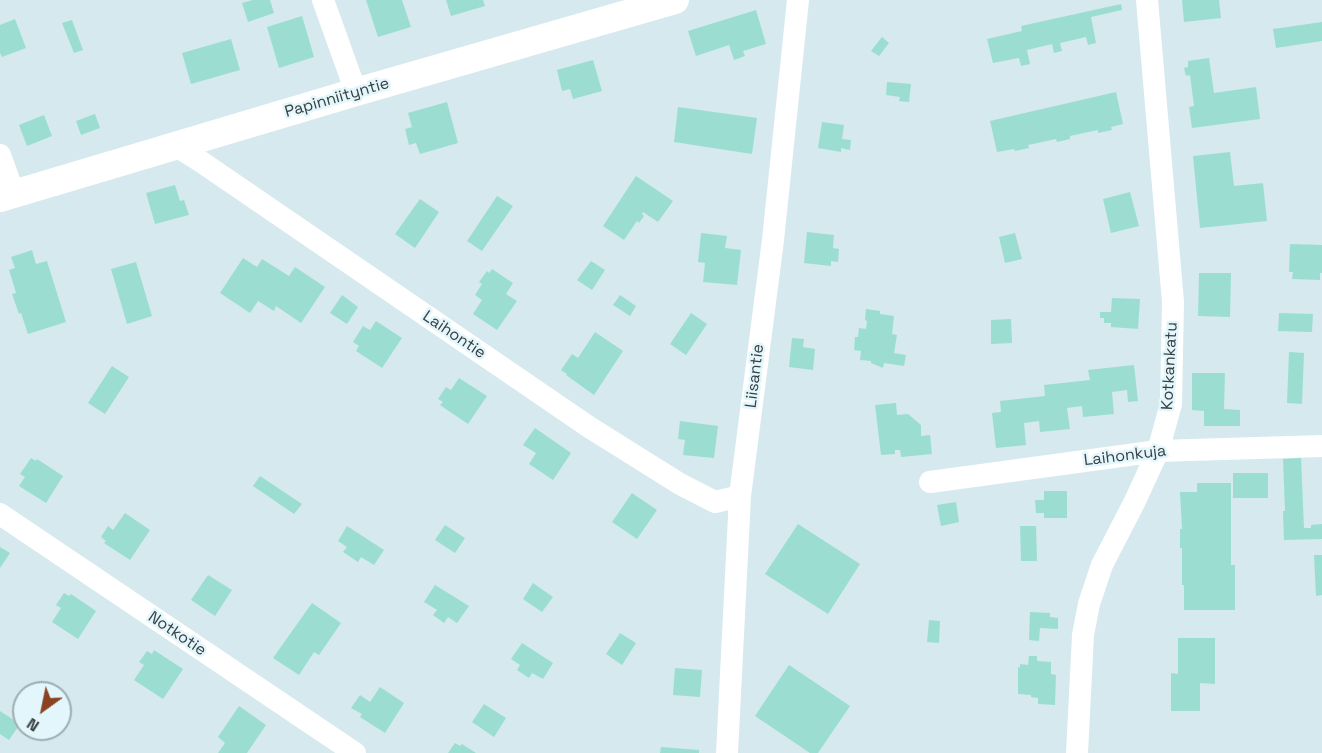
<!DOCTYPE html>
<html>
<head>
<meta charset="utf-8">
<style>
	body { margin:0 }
	#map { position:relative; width:1322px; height:753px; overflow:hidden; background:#d5e9ee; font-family:"Space Grotesk",sans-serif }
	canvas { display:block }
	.north { position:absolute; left:12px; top:681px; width:60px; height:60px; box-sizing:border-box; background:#e3f6fb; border:2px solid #9eadb1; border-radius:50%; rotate:213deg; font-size:16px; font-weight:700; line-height:24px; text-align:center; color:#373f41 }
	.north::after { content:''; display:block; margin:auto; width:21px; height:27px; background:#8a4321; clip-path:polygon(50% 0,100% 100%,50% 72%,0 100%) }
</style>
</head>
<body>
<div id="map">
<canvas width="1322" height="753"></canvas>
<div class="north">N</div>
</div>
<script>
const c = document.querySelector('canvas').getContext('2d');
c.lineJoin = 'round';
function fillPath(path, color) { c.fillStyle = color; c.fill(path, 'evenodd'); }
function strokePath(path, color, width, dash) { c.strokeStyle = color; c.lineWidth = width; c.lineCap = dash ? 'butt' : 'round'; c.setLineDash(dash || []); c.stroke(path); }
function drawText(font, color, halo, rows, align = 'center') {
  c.font = font + ' "Space Grotesk",sans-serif'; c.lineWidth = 5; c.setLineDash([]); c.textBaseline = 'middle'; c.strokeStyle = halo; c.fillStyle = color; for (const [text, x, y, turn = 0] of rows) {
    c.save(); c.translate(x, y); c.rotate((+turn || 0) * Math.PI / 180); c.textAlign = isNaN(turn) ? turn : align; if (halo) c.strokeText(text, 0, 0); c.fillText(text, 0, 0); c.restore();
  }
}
const building = new Path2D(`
	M253 0H270L274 13 248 22 242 3Z
	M366 0H402L411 27 378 37Z
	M446 0H483L485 6 451 16Z
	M1182 0H1219L1221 18 1184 22Z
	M1121 4 1122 10 1091 17 1096 43 1088 45 1086 37 1060 43 1062 51 1054 53 1052 44 1027 50 1030 64 1021 66 1019 58 993 63 987 39 1022 31 1021 26Z
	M756 10 766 44 743 51 745 56 734 60 729 45 696 56 688 31Z
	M302 16 314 57 279 68 267 27Z
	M15 19 26 48 2 57 0 53V25Z
	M72 20 83 50 74 53 62 23Z
	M1322 22V41L1276 48 1273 29Z
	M882 37 889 43 879 56 871 51Z
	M231 39 240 70 191 84 182 53Z
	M1209 58 1214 93 1256 87 1260 119 1192 128 1189 107 1194 106 1190 75 1186 76 1184 68 1188 67V61Z
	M593 60 602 91 573 99 570 89 562 91 557 70Z
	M887 82 911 84 909 102 899 101 900 97 886 95Z
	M1116 92 1123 124 1111 127 1112 130 1098 133V130L1070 136V139L1057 142 1056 139 1028 145 1029 148 1015 151 1014 149 997 152 990 121Z
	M447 102 458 143 420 154 416 143 409 145 405 129 412 127 408 113Z
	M678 107 757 118 752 154 674 142Z
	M95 114 100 128 81 135 76 121Z
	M44 115 52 136 27 146 19 125Z
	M822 122 844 125 842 139 851 140 850 150 841 148V152L818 148Z
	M1230 152 1234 186 1263 183 1267 221 1200 228 1193 156Z
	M636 176 673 201 658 222 643 212 642 214 644 216 639 223 637 221 624 240 603 226Z
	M175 185 180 201 184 200 189 215 155 224 146 193Z
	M1130 192 1139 226 1111 233 1103 199Z
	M497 196 513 206 482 251 467 241Z
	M420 199 439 212 415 248 395 234Z
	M807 232 834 235 833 248 839 249 838 262 831 261V266L804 263Z
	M701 233 727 236 725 248 741 250 737 285 703 282 705 263 698 262Z
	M1015 233 1022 259 1005 263 999 237Z
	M1290 244 1322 245V273H1320V280L1292 279 1293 272H1289Z
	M32 250 36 264 47 261 66 322 28 334 21 313 19 314 12 294 16 293 9 270 15 268 11 257Z
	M243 258 257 267 262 259 289 276 295 267 325 287 301 323 276 306 274 311 258 301 250 313 220 293Z
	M591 261 605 270 592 290 577 280Z
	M136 262 152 316 127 324 111 269Z
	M492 269 513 283 506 294 517 301 497 330 473 314 482 300 475 295 482 284 479 282 487 271 489 273Z
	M1199 273H1231L1230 317 1198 316Z
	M342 295 358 307 347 324 330 313Z
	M620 295 636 306 630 316 613 305Z
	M1112 298 1140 299 1138 329 1111 327V323H1104V318H1100V312H1111Z
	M866 309 880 311V314L894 316 892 334 897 335 894 353 906 355 904 366 884 363 883 368 871 363V361L860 360 861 351 854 350 855 337H858L859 328 866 329 867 321 865 320Z
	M691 313 707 324 686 355 670 344Z
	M1279 313 1313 314 1312 332 1278 331Z
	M1011 319 1012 343 991 344V320Z
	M376 321 402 338 382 368 356 351 359 346 353 342 363 326 370 330Z
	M595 332 623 351 594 395 566 375 567 374 561 370 572 354 578 358Z
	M792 338 804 339 803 347 815 349 813 370 789 367Z
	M1289 352 1304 353 1302 404 1287 403Z
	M1134 365 1138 401 1128 402 1127 390 1112 392 1114 414 1083 417 1082 406 1067 408 1070 429 1040 432 1039 421 1024 423 1026 445 996 448 992 413 1001 412 1000 401 1045 396 1044 385 1090 380 1088 370Z
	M112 366 129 377 105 414 88 403Z
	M1192 373H1225L1224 409 1240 410V426H1204V411L1192 410Z
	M459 378 487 396 468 424 440 405 443 402 438 399 446 387 451 390Z
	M896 403 897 415 908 414 921 425V436L930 435 932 454 901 457 900 450H895V454L881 455 875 405Z
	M680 421 718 426 714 458 683 455 685 440 678 439Z
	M535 428 571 453 553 480 529 464 536 453 523 445Z
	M31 458 36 461 37 459 63 476 46 503 19 486 25 477 20 474Z
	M1301 458 1304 528H1311V525L1322 524V539L1284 540 1283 511H1285L1283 459Z
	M1233 473H1268V498H1233Z
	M260 476 302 504 294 514 253 486Z
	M1197 483H1231V565H1235V610H1184V585H1182V548H1180V529H1182L1180 492H1197Z
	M1044 491H1067V518H1044V513H1036L1035 500H1044Z
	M632 493 657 510 637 539 612 522Z
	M956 502 959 522 941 526 937 505Z
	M125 513 150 530 130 560 104 543 106 541 101 537 108 526 113 530Z
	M798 524 860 564 828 614 765 574Z
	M445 525 465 538 455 553 435 540Z
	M347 526 384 550 374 565 361 557 358 562 343 552 347 547 338 541Z
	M1020 526H1036L1037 561H1021Z
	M0 547 10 553 0 568Z
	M1314 555H1322V595L1316 596Z
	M208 575 232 590 215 616 191 600Z
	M533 583 553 597 542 612 523 599Z
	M435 585 469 606 457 623 448 617 444 623 433 615 437 610 424 602Z
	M64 593 69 596 71 594 96 611 78 639 52 622 61 608 56 605Z
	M312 603 341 623 319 655 314 652 299 675 273 658Z
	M1030 612 1050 613V617L1058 618V629L1040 628 1039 641 1029 640Z
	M929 620 940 621 939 643 927 642Z
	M620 633 636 643 622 665 606 654Z
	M1178 638H1215V684L1200 683V711H1171V673L1178 674Z
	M522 643 553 663 543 679 532 673 529 678 517 670 520 665 511 659Z
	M154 650 183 669 163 699 134 680 144 665 139 662 147 651 152 654Z
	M1029 656H1037V661L1051 662V674L1056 675 1055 705 1038 704V698L1031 697V695L1018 694V667L1020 668V664L1028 665Z
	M789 665 850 706 818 753H810L755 716Z
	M675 668 702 670 700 697 673 695Z
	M380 687 404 703 385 733 360 717 362 714 351 708 360 695 370 702Z
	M484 704 506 718 494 737 472 722Z
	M239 706 266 725 247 753H218L225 743 218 737Z
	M0 711 20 724 9 740 0 734Z
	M455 743 460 746 462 744 476 753H448Z
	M661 747 699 750V753H660Z`);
const minor = new Path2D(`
	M323 0 356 92
	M176 146 200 161 589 427 680 484 715 502 740 496
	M0 155 14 194
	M930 482 1158 451 1322 446
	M0 514 355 753
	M727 753 740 496 773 240 798 0
	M1077 753 1083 635 1089 604 1102 565 1135 501 1158 451 1171 404 1173 302 1147 0`);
const tertiary = new Path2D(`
	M0 198 356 92 675 0`);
const streetNames = [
	["Papinniityntie",337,98,-16],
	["Laihontie",454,335,34],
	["Kotkankatu",1170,366,-87],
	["Liisantie",755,376,-83],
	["Laihonkuja",1125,456,-7],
	["Notkotie",177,634,34]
];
fillPath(building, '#9bded1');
strokePath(minor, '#fff', 22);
strokePath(tertiary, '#fff', 28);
drawText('16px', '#373f41', '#e3f6fb', streetNames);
</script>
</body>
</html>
